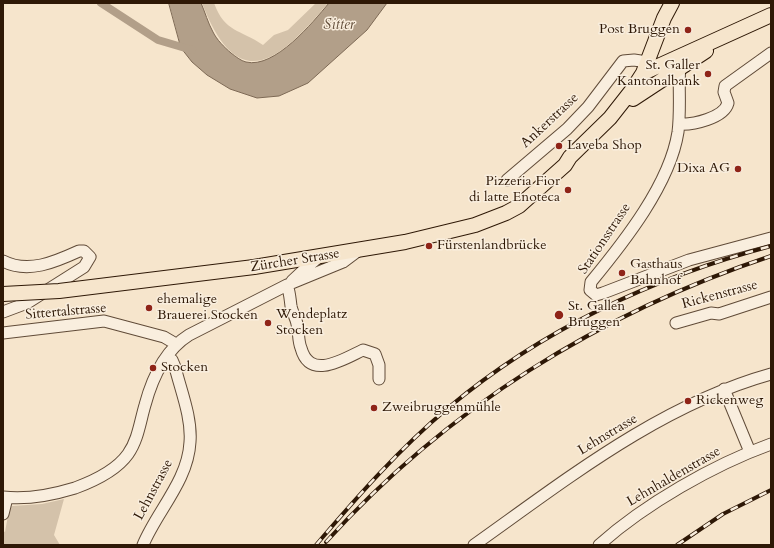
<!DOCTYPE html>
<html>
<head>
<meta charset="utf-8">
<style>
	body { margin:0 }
	#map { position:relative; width:774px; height:548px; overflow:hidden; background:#f6e5cc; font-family:Cardo,serif }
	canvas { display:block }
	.frame { position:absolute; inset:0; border:4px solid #2e1806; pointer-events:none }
</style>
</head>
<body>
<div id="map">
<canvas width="774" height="548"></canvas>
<div class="frame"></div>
</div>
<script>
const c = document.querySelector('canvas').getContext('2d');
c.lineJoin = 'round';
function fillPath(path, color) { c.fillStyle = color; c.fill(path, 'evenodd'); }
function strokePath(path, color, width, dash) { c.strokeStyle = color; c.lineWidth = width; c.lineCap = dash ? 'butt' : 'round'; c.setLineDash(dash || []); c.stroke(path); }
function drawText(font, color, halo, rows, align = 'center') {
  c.font = font + ' Cardo,serif'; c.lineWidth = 3; c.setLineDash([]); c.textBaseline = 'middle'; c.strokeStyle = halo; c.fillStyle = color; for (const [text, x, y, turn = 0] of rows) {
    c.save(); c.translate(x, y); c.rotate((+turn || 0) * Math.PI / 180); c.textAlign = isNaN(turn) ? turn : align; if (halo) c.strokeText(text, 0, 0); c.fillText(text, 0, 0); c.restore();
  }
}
const green = new Path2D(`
	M202 3H214C225 33 240 29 263 45L274 35 288 30 316 3H328C279 62 238 97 202 3Z
	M64 499 54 535 60 545H3V531L5 532 9 510 12 506 42 504Z`);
const water = new Path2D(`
	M169 3H201C205 12 208 23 213 32 217 40 224 47 231 53 235 56 241 61 246 62 275 69 313 22 329 3H387L367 30 308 83 279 96 257 98 230 89 207 75 192 62 181 48Z`);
const canal = new Path2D(`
	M101 3 158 40 192 50`);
const minor = new Path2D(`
	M680 62C678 86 681 109 678 132 670 184 624 242 591 282L590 290 596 295 603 293 689 260 771 238
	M679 124C693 125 724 118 728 103L724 92 725 86 771 53
	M507 180 567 129 588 107 623 61 634 60 647 62
	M3 261C28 274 55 262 79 251H84L90 257 84 267 27 303 3 312
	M292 281C301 272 309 265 319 257
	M287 285C290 293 290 299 291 306 292 312 296 318 297 324 299 332 298 341 301 348 310 381 344 359 363 350L375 354 379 365V379
	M676 323 711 313 719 314 771 297
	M3 333 104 321 164 337 176 344
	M724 389 750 452
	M3 497C27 500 52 495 75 488 94 481 116 471 128 454 138 440 140 422 145 405 152 379 165 350 189 335L287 285 343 262 359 250
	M3 514 7 498
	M143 545C157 511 188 481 190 442 192 418 181 391 175 367L172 360 167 357
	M474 545C567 479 660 405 771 374
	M599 545C645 504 713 465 771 444`);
const major = new Path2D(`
	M643 73 771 15
	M633 99 706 51
	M254 267 405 242 475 225 506 213 519 206 565 165 570 157 610 118 632 90 643 73 664 18 672 3`);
const rail = new Path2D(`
	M326 542C447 408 600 313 771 256
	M316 545C357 497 399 449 448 408 541 330 654 277 771 246
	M677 545 723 514 771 490`);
const majorBridge = new Path2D(`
	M3 294 59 291 254 267`);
const markers = [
	[688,30,4,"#8f2418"],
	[708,74,4,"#8f2418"],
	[559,146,4,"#8f2418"],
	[738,169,4,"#8f2418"],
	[568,190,4,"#8f2418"],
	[429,246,4,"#8f2418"],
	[622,273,4,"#8f2418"],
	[149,308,4,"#8f2418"],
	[559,315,5,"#8f2418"],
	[268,323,4,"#8f2418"],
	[153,368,4,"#8f2418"],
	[688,401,4,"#8f2418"],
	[374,408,4,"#8f2418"]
];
const poiNames = [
	["Post Bruggen",680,30,"right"],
	["St. Galler",700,66,"right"],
	["Kantonalbank",700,82,"right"],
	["Laveba Shop",567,146],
	["Dixa AG",730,169,"right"],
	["Pizzeria Fior",560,182,"right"],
	["di latte Enoteca",560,198,"right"],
	["Fürstenlandbrücke",437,246],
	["Gasthaus",630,265],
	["Bahnhof",630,281],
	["ehemalige",157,300],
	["Brauerei Stocken",157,316],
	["St. Gallen",568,307],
	["Bruggen",568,323],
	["Wendeplatz",276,315],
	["Stocken",276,331],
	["Stocken",161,368],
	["Rickenweg",696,401],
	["Zweibruggenmühle",382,408]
];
const streetNames = [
	["Ankerstrasse",550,121,-43],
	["Stationsstrasse",605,239,-56],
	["Zürcher Strasse",295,261,-9],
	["Rickenstrasse",720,295,-15],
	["Sittertalstrasse",66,312,-5],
	["Lehnstrasse",608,435,-31],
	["Lehnhaldenstrasse",674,477,-30],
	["Lehnstrasse",154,490,-62]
];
const waterNames = [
	["Sitter",339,26]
];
fillPath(green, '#d4c2aa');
fillPath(water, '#b29f89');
strokePath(water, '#7d6955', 1);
strokePath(canal, '#b29f89', 8);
strokePath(minor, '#604b38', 13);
strokePath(major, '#2e1806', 16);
strokePath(minor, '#f9eede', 11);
strokePath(major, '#f6e5cc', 14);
strokePath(rail, '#2e1806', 4);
strokePath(rail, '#f9eede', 2.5, [8]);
strokePath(majorBridge, '#2e1806', 16, []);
strokePath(majorBridge, '#f6e5cc', 14);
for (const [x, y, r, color] of markers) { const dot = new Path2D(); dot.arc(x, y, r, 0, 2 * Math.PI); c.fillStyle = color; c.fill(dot); strokePath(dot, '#f9eede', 1.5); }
drawText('14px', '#2e1806', '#f9eede', poiNames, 'left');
drawText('14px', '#2e1806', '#f9eede', streetNames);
drawText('italic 15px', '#634e3a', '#f9eede', waterNames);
</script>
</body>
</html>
